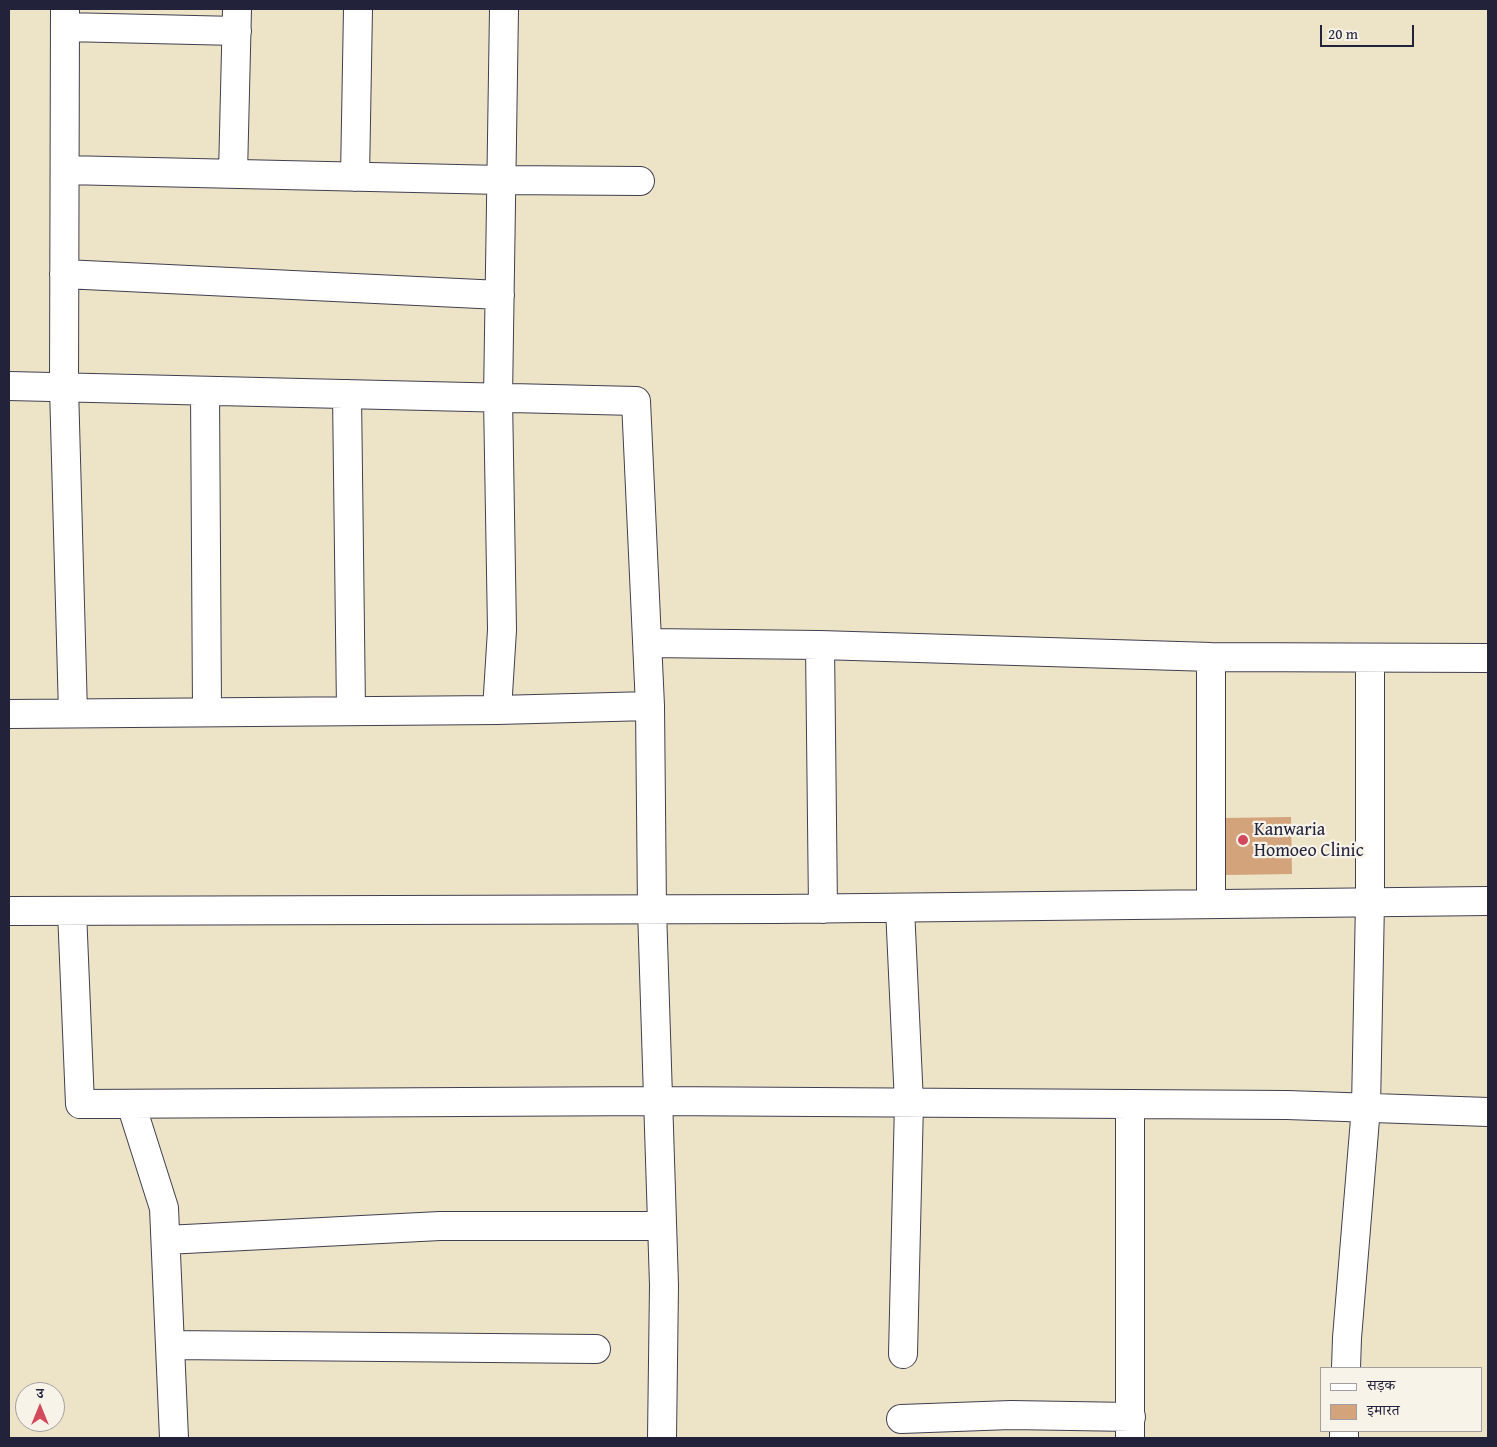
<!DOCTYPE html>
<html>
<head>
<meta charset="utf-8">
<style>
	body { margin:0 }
	#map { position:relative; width:1497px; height:1447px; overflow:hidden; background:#ede4c7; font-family:"Gentium Book Plus","Noto Serif Devanagari",serif }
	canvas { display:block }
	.frame { position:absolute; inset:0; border:10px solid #22223b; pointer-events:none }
	.legend { position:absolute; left:1320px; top:1367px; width:162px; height:65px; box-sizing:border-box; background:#f7f3e8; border:1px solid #a29fa3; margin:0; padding:6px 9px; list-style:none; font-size:15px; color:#22223b }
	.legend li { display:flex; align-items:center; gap:10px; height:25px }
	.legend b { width:25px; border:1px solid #a29fa3 }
	.north { position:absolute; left:15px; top:1382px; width:50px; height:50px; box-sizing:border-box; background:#f7f3e8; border:1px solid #a29fa3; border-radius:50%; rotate:0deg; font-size:14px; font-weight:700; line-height:20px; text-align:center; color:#22223b }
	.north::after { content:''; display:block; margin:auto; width:18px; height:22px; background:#d1495b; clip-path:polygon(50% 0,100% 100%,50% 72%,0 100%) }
	.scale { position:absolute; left:1320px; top:25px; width:94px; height:22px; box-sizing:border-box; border:2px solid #22223b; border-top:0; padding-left:6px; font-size:15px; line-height:18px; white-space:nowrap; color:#22223b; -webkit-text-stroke:4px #f7f3e8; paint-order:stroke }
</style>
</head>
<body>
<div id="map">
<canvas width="1497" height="1447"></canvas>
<div class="frame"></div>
<ul class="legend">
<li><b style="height:6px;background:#fff"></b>सड़क</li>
<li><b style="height:14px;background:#d3a37b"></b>इमारत</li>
</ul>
<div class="north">उ</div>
<div class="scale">20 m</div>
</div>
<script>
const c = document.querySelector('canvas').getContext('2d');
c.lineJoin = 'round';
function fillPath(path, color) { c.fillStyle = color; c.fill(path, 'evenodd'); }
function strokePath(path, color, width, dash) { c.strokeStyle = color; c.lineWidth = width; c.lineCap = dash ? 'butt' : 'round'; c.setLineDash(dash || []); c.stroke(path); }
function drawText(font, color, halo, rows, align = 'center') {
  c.font = font + ' "Gentium Book Plus",serif'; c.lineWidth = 4.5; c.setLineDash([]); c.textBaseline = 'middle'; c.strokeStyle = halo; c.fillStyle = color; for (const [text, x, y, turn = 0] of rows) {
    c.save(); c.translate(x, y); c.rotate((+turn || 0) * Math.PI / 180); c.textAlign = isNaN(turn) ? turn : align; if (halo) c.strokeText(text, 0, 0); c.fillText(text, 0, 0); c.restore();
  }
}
const building = new Path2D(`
	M1291 817 1292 874 1225 875 1223 818Z`);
const street = new Path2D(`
	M65 9 64 387 73 713
	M65 27 237 31
	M65 170 501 180 640 181
	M233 174 237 9
	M355 177 358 9
	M64 274 500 295
	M9 386 636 401 650 706 652 909 664 1285 662 1438
	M205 391 207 711
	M347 394 351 710
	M647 643 820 645 1211 657 1488 658
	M820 645 823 909
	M1211 657V904
	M497 710 502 630 498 398 504 9
	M9 714 497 710 650 706
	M900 908 909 1103 903 1354
	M9 911 776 909 1488 901
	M72 911 80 1104 658 1101 1287 1105 1488 1112
	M131 1104 164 1208 174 1438
	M1130 1104V1438
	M166 1240 440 1226H662
	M170 1345 596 1349
	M1346 1368 1347 1338 1366 1107 1370 902V658
	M901 1419 1011 1415 1131 1417
	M1344 1438V1431`);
const markers = [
	[1243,840,6,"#d1495b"]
];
const poiNames = [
	["Kanwaria",1254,830],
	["Homoeo Clinic",1254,851]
];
fillPath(building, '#d3a37b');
strokePath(street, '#403f50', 30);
strokePath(street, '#fff', 28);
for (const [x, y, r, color] of markers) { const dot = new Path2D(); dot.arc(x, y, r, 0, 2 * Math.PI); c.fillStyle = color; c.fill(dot); strokePath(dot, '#f7f3e8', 2); }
drawText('18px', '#22223b', '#f7f3e8', poiNames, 'left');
</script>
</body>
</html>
